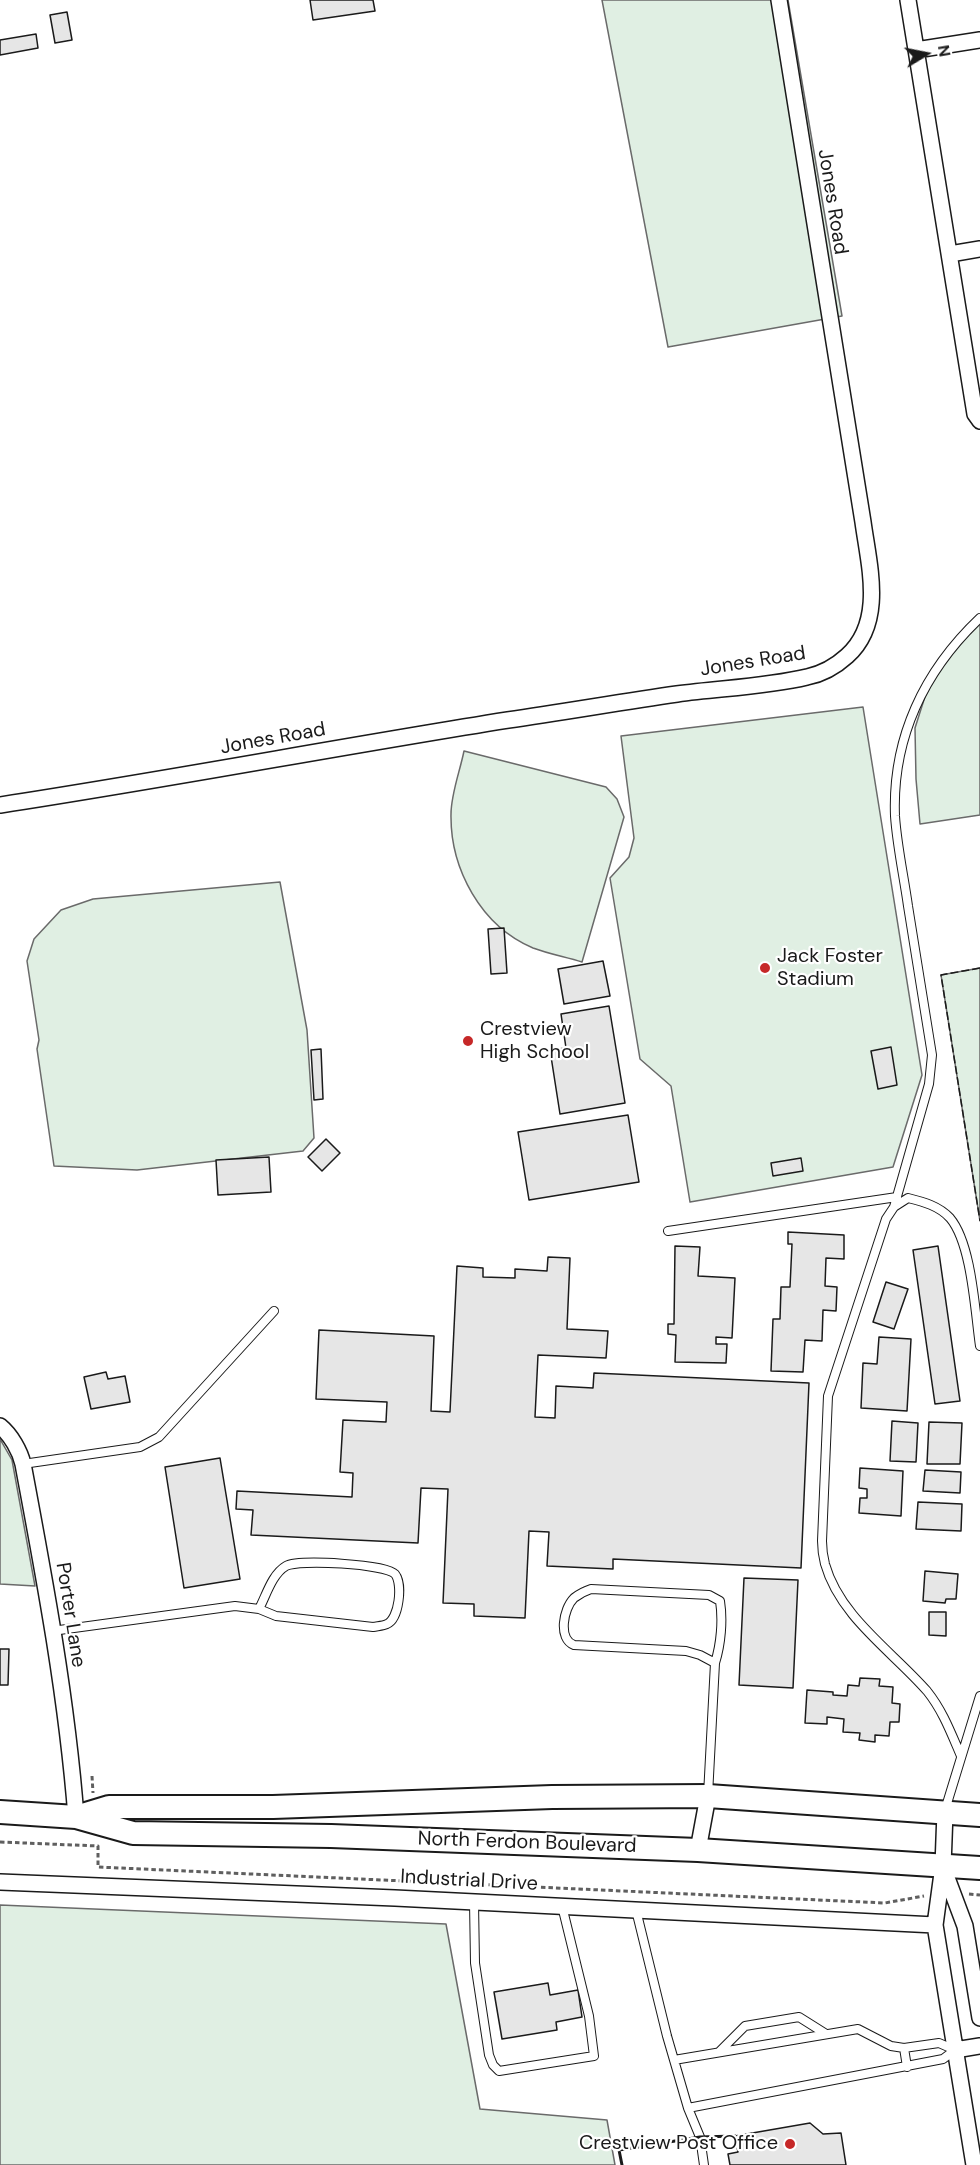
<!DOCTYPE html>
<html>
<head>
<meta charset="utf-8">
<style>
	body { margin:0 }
	#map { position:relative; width:980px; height:2165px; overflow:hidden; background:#fff; font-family:"DM Sans",sans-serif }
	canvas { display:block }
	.north { position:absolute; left:896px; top:24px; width:60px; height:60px; -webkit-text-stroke:4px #fff; paint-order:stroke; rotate:80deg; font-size:16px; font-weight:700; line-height:24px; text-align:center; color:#1a1a1a }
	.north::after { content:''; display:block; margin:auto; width:21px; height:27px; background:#1a1a1a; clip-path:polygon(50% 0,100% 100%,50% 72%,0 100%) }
</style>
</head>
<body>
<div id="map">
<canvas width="980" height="2165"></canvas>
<div class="north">N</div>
</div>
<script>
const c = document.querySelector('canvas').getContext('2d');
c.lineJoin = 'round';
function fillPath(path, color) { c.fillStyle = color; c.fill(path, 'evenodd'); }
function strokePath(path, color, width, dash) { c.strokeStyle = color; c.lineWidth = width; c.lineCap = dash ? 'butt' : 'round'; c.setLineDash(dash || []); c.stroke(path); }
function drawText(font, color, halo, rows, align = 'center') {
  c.font = font + ' "DM Sans",sans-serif'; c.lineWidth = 4.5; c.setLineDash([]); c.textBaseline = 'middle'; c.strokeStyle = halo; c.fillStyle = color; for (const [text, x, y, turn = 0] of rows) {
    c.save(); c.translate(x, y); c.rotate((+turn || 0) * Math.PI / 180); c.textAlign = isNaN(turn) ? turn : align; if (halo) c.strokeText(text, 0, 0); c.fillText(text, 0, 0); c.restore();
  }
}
const green = new Path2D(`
	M602 0H788L842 316 668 347Z
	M980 618V815L920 824 916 779 915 728 929 684 960 639Z
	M863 707 922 1075 893 1167 690 1202 671 1086 640 1059 610 878 629 857 634 838 621 736Z
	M464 751 606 787 617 799 624 817 582 962C566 957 549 954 533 948 481 926 450 869 451 814 451 794 460 771 464 751Z
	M280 882 307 1030 314 1138 303 1151 137 1170 54 1166 37 1049 39 1040 27 961 34 939 61 910 93 899Z
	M980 968V1221L941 975Z
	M0 1439 12 1460 35 1586 0 1584Z
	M0 1905 446 1924 480 2109 607 2120 615 2165H0Z`);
const building = new Path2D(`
	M310 0H373L375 11 313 20Z
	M67 12 72 40 55 43 50 15Z
	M36 34 38 48 0 55V40Z
	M504 928 507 973 491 974 488 929Z
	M603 961 610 996 564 1004 558 969Z
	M609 1006 625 1103 560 1114 550 1050 566 1048 561 1014Z
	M891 1047 897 1085 878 1089 871 1051Z
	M321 1049 323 1099 314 1100 311 1050Z
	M628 1115 639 1182 529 1200 518 1132Z
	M326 1139 340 1153 322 1171 308 1157Z
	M269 1157 271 1192 218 1195 216 1160Z
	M801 1158 803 1171 773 1176 771 1163Z
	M788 1232 844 1235V1259L826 1258 825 1286 837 1287 836 1311 823 1310 822 1341 805 1340 803 1372 771 1371 773 1319H780L781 1287H790L792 1244H788Z
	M675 1246 700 1247 698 1276 735 1278 732 1338 716 1337V1344H727L726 1363 675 1362 676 1335 668 1334V1324H674Z
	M938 1246 960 1401 935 1404 913 1250Z
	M548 1257 570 1258 567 1329 608 1331 606 1358 538 1355 535 1417 555 1418 556 1386 593 1388 594 1373 809 1383 801 1568 613 1559V1569L547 1566 549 1532 529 1531 525 1618 474 1616V1604L443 1603 448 1489 421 1488 418 1543 251 1535 253 1510 236 1509 237 1491 352 1497 353 1473 340 1472 343 1420 386 1422 387 1402 316 1399 319 1330 434 1336 431 1411 450 1412 457 1266 483 1268V1277L515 1278V1269L547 1271Z
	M886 1282 908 1289 894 1329 873 1322Z
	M879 1337 911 1339 907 1411 861 1408 863 1363 877 1364Z
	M106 1372 108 1379 125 1376 130 1402 91 1409 84 1377Z
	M892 1421 918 1423 916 1462 890 1461Z
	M929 1422 962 1423 960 1464H927Z
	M220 1458 240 1579 184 1588 165 1467Z
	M860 1468 903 1471 901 1516 859 1513 860 1498H867V1489L859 1488Z
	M925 1470 961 1472 960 1493 923 1491Z
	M918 1502 962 1504 961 1531 916 1529Z
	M925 1571 958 1574 956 1599H946L945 1603 923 1601Z
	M744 1578 798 1580 793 1688 739 1685Z
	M929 1612H946V1636L929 1635Z
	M0 1649H9L8 1685H0Z
	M860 1678 880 1679 879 1686 893 1687 892 1703 900 1704 899 1722H890L889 1736 875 1735V1742L859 1740 860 1733 843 1732 844 1719 827 1717V1724L805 1723 807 1690 833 1692V1695L847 1696 848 1685 859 1686Z
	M548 1983 550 1995 578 1990 582 2017 556 2022 557 2030 502 2039 494 1992Z
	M810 2123 823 2134 841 2133 846 2165H730L728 2154 738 2152 735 2136Z`);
const path = new Path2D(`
	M92 1776 93 1793
	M0 1842 98 1846V1867L885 1903 924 1896
	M969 1894 980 1895`);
const lane = new Path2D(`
	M894 1207 929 1084 932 1055C924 1005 916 956 908 906 904 877 897 846 895 816 892 738 924 671 980 618
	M668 1231 897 1197
	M23 1464 140 1447 159 1437 274 1311
	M52 1631 235 1606 259 1609 276 1616 373 1627C378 1626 383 1626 387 1624 399 1619 403 1584 395 1574 386 1564 298 1559 286 1566 272 1574 266 1596 259 1609
	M961 1756C951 1733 943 1711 927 1691 892 1651 840 1617 825 1564 823 1556 822 1548 822 1541L828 1396 886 1219 894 1207 908 1198C924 1202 939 1206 950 1218 972 1244 975 1312 980 1346
	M708 1795 715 1663C721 1644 723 1620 720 1601L709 1595 591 1589C585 1591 579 1594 574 1598 563 1609 558 1639 574 1645L686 1651 700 1655 715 1663
	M945 1810 980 1696
	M474 1902 475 1963 489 2055 493 2065 499 2071 594 2056 589 2016 562 1906
	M636 1910 667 2036 688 2108 700 2137 704 2165
	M904 2048 907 2067
	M719 2052 745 2026 799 2017 826 2034
	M674 2060 858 2029 891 2046 904 2048 939 2043 955 2050
	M688 2108 943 2059 955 2050`);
const street = new Path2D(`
	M908 0 975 414 980 421
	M916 50 980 40
	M950 254 980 249
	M0 805C170 779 338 747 508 720 564 712 621 702 677 694 721 688 765 687 807 677 822 674 836 666 847 656 885 622 869 566 863 522L779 0
	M0 1426C11 1435 20 1451 23 1464 45 1581 67 1699 76 1817
	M945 1812 943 1866 935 1925 974 2165
	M698 1850 708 1796
	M944 1870 965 1926 980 2018
	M0 1882 395 1898 935 1925
	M955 2050 980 2046`);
const primary = new Path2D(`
	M0 1812 76 1817 133 1833 331 1836 698 1850 980 1868
	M76 1817 109 1807H273L552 1797 708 1796 980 1815`);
const fence = new Path2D(`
	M980 968 941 975 980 1221`);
const wall = new Path2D(`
	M622 2165 619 2150 700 2137 735 2136`);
const markers = [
	[765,968,6,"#c62828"],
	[468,1041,6,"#c62828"],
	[790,2144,6,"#c62828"]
];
const streetNames = [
	["Jones Road",832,202,81],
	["Jones Road",753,662,-9],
	["Jones Road",273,739,-10],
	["Porter Lane",70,1615,81],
	["North Ferdon Boulevard",527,1843,2],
	["Industrial Drive",469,1881,3]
];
const poiNames = [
	["Jack Foster",777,957],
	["Stadium",777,980],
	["Crestview",480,1030],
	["High School",480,1053],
	["Crestview Post Office",778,2144,"right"]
];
fillPath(green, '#e0efe3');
strokePath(green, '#6a6a6a', 1.5);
fillPath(building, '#e6e6e6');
strokePath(building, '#1a1a1a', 1.5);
strokePath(lane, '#1a1a1a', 10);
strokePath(street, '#1a1a1a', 18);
strokePath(primary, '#1a1a1a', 26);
strokePath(path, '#5f5f5f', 3, [4.5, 3]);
strokePath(lane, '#fff', 8);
strokePath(street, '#fff', 15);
strokePath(primary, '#fff', 22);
strokePath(fence, '#1a1a1a', 1.5, [8, 3]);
strokePath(wall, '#1a1a1a', 3);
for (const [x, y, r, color] of markers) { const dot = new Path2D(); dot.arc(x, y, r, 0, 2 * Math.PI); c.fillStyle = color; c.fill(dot); strokePath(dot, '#fff', 2); }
drawText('20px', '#1a1a1a', '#fff', streetNames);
drawText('20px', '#1a1a1a', '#fff', poiNames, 'left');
</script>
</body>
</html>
